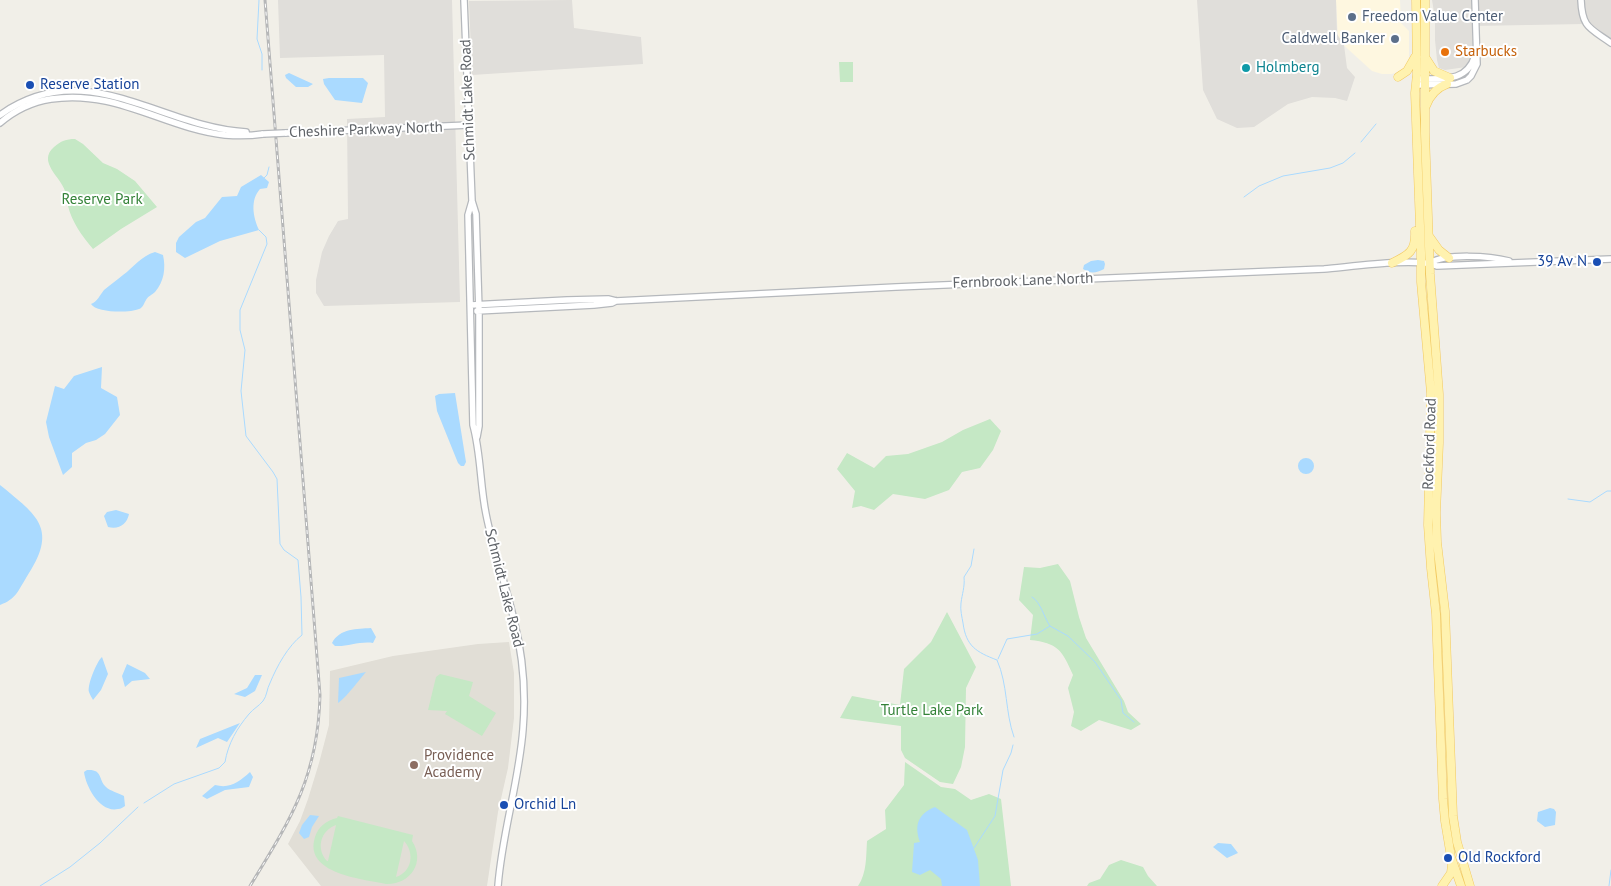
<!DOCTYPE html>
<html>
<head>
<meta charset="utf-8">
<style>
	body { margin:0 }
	canvas { display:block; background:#f1efe8 }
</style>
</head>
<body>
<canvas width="1611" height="886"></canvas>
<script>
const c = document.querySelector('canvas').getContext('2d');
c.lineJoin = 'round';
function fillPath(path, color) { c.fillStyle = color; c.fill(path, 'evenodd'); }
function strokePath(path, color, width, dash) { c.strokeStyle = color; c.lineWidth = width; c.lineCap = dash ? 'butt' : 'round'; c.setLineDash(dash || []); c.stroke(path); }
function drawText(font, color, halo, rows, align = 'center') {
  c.font = font + ' "PT Sans",sans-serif'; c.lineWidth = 4; c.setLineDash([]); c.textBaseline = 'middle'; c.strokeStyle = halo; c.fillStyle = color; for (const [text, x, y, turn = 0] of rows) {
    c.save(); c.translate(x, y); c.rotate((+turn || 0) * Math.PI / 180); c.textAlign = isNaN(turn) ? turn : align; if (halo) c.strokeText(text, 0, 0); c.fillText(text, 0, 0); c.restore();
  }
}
const commercial = new Path2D(`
	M1336 0H1400L1401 23 1409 31V60L1403 70 1392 74H1382L1372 71 1338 40Z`);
const industrial = new Path2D(`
	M278 0H452L460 302 324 306 316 293V280L322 252 329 236 338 221 348 219 347 119 385 117 384 55 280 58Z
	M572 0 574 28 641 37 643 64 472 75 469 1Z
	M1197 0H1336L1337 34 1344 45 1347 68 1355 77 1347 101 1335 98 1312 97 1288 104 1254 127 1237 128 1217 119 1203 90Z
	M1432 0H1611V43L1585 24 1472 26 1473 53 1466 67 1445 70 1439 68 1437 60 1435 40V18Z`);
const education = new Path2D(`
	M509 642 514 673V718L508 768 498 812 487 886H321L288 844 300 821 308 799 319 763 329 725 330 671 393 656 478 644Z`);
const green = new Path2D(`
	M839 62H853V82H840Z
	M75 139 83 144 103 163 117 169 135 181 157 207 121 229 93 249C82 236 72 222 68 206 66 201 66 195 65 191 61 177 37 162 54 147 61 141 66 139 75 139Z
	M990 419 1001 431 993 450 980 468 962 472 949 490 925 499 893 494 874 510 861 506 852 508 855 491 837 469 847 453 874 468 886 456 908 454 942 442 963 430Z
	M1058 564 1070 581 1079 617 1086 638 1124 701 1128 712 1141 724 1131 730 1099 720 1081 731 1071 726 1074 712 1068 688 1073 675C1062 650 1058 643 1030 640L1033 615 1019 600 1024 567 1040 568Z
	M947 612 976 667 966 688 965 747 961 767 953 784 940 782 905 758 901 750V726L840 718 852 696 900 705 904 669 931 642Z
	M440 674 473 682 469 696 496 713 482 736 445 714 447 711 428 710 436 677Z
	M905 762 941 787 955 789 971 800 989 794 1001 799 1011 886H858C867 873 866 856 867 841L886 829 885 810 904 785Z
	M338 816 413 835 412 841C426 862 410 885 386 884 363 879 303 874 315 837 318 827 327 820 337 818ZM336 825 328 861H327C316 849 320 831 336 825ZM404 841C415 853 412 872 396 877Z
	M1121 860 1143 867 1148 876 1157 886H1087L1089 883 1100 879 1109 865Z`);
const water = new Path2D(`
	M289 73 313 84 308 87H296L286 78 285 75Z
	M329 78H363L368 83 362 103 335 100 324 84 323 79Z
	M261 175 269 182 267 188 260 189C250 200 253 217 259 230L220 241 185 258 176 252V243L179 237 196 222 205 218 222 197 237 196 241 187Z
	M155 252 163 255C166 268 164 282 155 292 152 295 148 296 146 300 144 303 143 308 139 309 130 313 96 313 91 304 97 302 100 295 104 290 110 285 117 280 123 275 134 267 141 256 155 252Z
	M1098 260 1104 261 1105 264 1104 269C1096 273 1091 274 1083 269L1084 265 1091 261Z
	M102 367 101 388 117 397 120 415 105 434 96 440 86 443 72 453V467L63 475 49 437 46 422 55 386 64 389 74 376Z
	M455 393 466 462 464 466H461L458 463 437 411 435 396 439 394Z
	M1298 466a8 8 0 1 1 16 0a8 8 0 1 1-16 0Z
	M0 485C38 516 59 529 26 578 18 591 16 599 0 605Z
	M116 510 129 514C127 524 119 530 108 527L104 516 107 512Z
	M371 628 376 637 373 643C360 641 347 647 335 646L332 643C340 628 357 629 371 628Z
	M102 657 108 674 101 690 93 700C92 698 90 695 89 692 87 685 97 661 102 657Z
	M127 664 145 673 150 679 132 681 125 687 122 676Z
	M366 672C359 680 345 699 338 703L339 678Z
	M255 675H262L255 691 245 697 234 694 247 688Z
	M240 723 227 742 218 738 196 748 200 739Z
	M87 770C103 769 98 779 106 787 110 791 119 793 124 796L125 806C123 807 121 809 118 809 100 813 86 787 84 772Z
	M250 772 253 777 249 787 225 790 207 799 202 796 215 785C230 789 239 782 250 772Z
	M935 807 967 830 978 860 980 886H942L941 879 930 870 920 875 912 872 914 843 920 842C914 825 918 814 935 807Z
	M1550 808 1554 809 1556 812 1555 825 1545 827 1537 821 1538 812Z
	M310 815 319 816 312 827 309 837 304 839 299 833 302 825Z
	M1218 843 1231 844 1238 853 1227 858 1213 847Z`);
const stream = new Path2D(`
	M259 0 257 39 262 54V70
	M1361 142 1376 124
	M264 178 267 175 269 167
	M1244 197 1259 186 1283 176 1330 168 1343 163 1355 153
	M1568 499 1590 502 1607 491H1611
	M974 549 971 566 964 577C965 587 962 594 961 603 960 610 962 617 963 623 966 646 976 652 997 660 1008 685 1005 712 1014 737
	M1032 597C1041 602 1044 618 1050 626
	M998 659 1007 639 1037 634 1050 626 1068 636 1095 662 1121 700 1123 713 1134 722
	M144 803 174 784 219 768 225 762C228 744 237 728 249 714 253 709 259 706 263 701 267 696 267 688 270 683 277 666 288 646 302 635L301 597 298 560 284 550 280 544 277 479 273 472 246 436 241 391 245 350 240 330V310L267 244 266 237 259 230
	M974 848 995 816 1003 770 1011 753 1013 745
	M40 886 70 867 100 843 138 807
	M1609 886 1611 870`);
const minor = new Path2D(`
	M464 0 472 201 476 214 479 311V426L477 437
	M1581 0C1582 28 1590 28 1611 43
	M1416 79C1440 78 1466 84 1475 56
	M1416 85 1456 84 1467 80 1471 76 1477 64 1475 0
	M0 115C86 54 159 127 246 132
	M0 123C15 110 32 102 51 99 116 89 164 128 225 135 238 136 250 136 263 134
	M285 133 469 125
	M472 201 468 215 473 425C481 454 480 485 486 514 493 550 506 585 514 620 523 656 526 693 523 729 519 782 502 833 498 886
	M1430 263C1447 253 1490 256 1509 261
	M471 305 567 300 608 299 616 301 896 287 1324 269C1350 267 1417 257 1437 266L1611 259
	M477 311 594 305 612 303 616 301`);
const major = new Path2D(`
	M1416 0 1417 74 1415 93 1421 253V282L1431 393 1428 525 1431 568 1436 614 1443 799 1445 821 1451 857 1461 886
	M1425 0V133L1430 274 1439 394V443L1436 513 1437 542 1445 611 1453 816 1457 842 1470 886
	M1425 57 1434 71 1450 78
	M1398 77 1407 71 1415 57
	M1426 106C1430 95 1436 88 1447 84
	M1429 236 1439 250 1449 258
	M1392 263C1409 255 1416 251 1415 231
	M1442 886 1451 873 1452 864`);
const rail = new Path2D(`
	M250 886C291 819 318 777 320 695L265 0`);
const minorBridge = new Path2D(`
	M263 134 285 133`);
const markers = [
	[1352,17,5,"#5c6f8a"],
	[1395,39,5,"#5c6f8a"],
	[1445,52,5,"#e8710a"],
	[1246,68,5,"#0f9aa8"],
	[30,85,5,"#1a4fb4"],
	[1597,262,5,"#1a4fb4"],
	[414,765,5,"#8d6e63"],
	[504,805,5,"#1a4fb4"],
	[1448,858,5,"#1a4fb4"]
];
const serviceNames = [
	["Freedom Value Center",1362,17],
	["Caldwell Banker",1385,39,"right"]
];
const foodNames = [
	["Starbucks",1455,52]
];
const cultureNames = [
	["Holmberg",1256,68]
];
const transitNames = [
	["Reserve Station",40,85],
	["39 Av N",1587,262,"right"],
	["Orchid Ln",514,805],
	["Old Rockford",1458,858]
];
const streetNames = [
	["Schmidt Lake Road",468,100,-92],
	["Cheshire Parkway North",366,130,-2],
	["Fernbrook Lane North",1023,281,-2],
	["Rockford Road",1430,444,-88],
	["Schmidt Lake Road",504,588,76]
];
const parkNames = [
	["Reserve Park",102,200],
	["Turtle Lake Park",932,711]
];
const educationNames = [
	["Providence",424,756],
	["Academy",424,773]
];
fillPath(commercial, '#fef7e0');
fillPath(industrial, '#e0deda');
fillPath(education, '#e1ded6');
fillPath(green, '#c5e8c5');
fillPath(water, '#aadaff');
strokePath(stream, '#aadaff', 1);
strokePath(minor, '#b5b8bc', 8);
strokePath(major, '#f2c960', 9);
strokePath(minor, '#fff', 5.5);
strokePath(major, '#fff2af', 8);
strokePath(rail, '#b6b7b8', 3);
strokePath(rail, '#fff', 1, [4]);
strokePath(minorBridge, '#b5b8bc', 8, []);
strokePath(minorBridge, '#fff', 5.5);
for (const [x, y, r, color] of markers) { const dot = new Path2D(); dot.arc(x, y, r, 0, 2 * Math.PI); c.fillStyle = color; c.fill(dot); strokePath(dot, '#fff', 2); }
drawText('15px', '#4e5e75', '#fff', serviceNames, 'left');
drawText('15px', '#c56008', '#fff', foodNames, 'left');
drawText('15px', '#0d838f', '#fff', cultureNames, 'left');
drawText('15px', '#164399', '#fff', transitNames, 'left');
drawText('15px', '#5f6368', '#fff', streetNames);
drawText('15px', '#348238', '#fff', parkNames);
drawText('15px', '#785e54', '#fff', educationNames, 'left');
</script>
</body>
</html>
